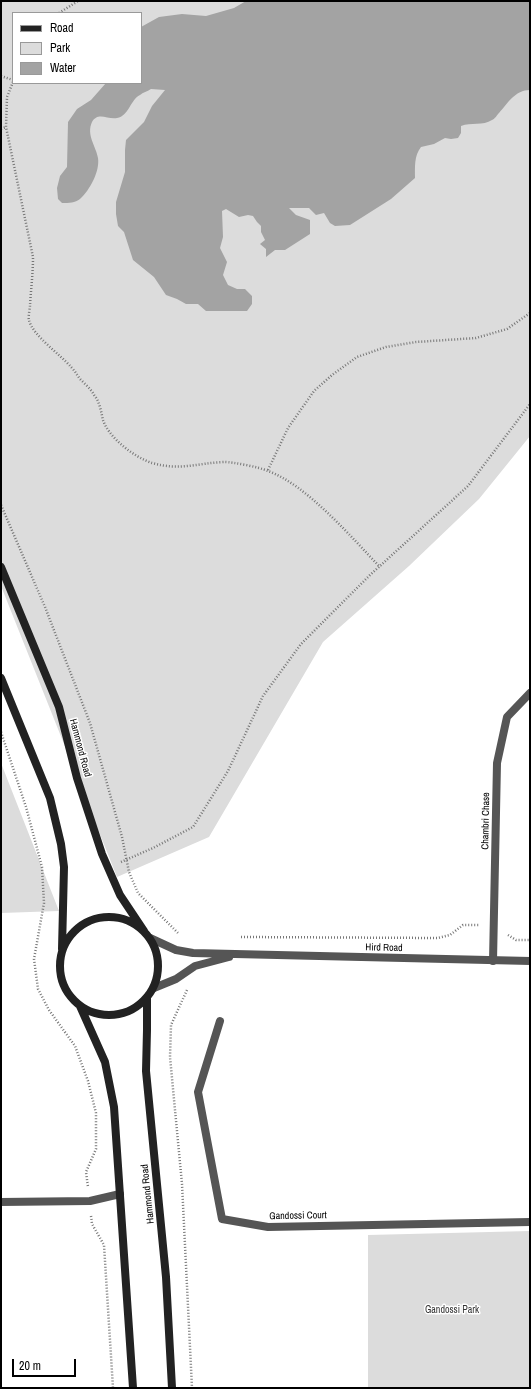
<!DOCTYPE html>
<html>
<head>
<meta charset="utf-8">
<style>
	body { margin:0 }
	#map { position:relative; width:531px; height:1389px; overflow:hidden; background:#fff; font-family:"Archivo Narrow",sans-serif }
	canvas { display:block }
	.frame { position:absolute; inset:0; border:2px solid #000; pointer-events:none }
	.legend { position:absolute; left:12px; top:12px; width:130px; height:72px; box-sizing:border-box; background:#fff; border:1px solid #999; margin:0; padding:5px 7px; list-style:none; font-size:12px; color:#000 }
	.legend li { display:flex; align-items:center; gap:8px; height:20px }
	.legend b { width:20px; border:1px solid #999 }
	.scale { position:absolute; left:12px; top:1359px; width:64px; height:18px; box-sizing:border-box; border:2px solid #000; border-top:0; padding-left:5px; font-size:12px; line-height:14px; white-space:nowrap; color:#000; -webkit-text-stroke:3px #fff; paint-order:stroke }
</style>
</head>
<body>
<div id="map">
<canvas width="531" height="1389"></canvas>
<div class="frame"></div>
<ul class="legend">
<li><b style="height:5px;background:#222"></b>Road</li>
<li><b style="height:11px;background:#dcdcdc"></b>Park</li>
<li><b style="height:11px;background:#a3a3a3"></b>Water</li>
</ul>
<div class="scale">20 m</div>
</div>
<script>
const c = document.querySelector('canvas').getContext('2d');
c.lineJoin = 'round';
function fillPath(path, color) { c.fillStyle = color; c.fill(path, 'evenodd'); }
function strokePath(path, color, width, dash) { c.strokeStyle = color; c.lineWidth = width; c.lineCap = dash ? 'butt' : 'round'; c.setLineDash(dash || []); c.stroke(path); }
function drawText(font, color, halo, rows, align = 'center') {
  c.font = font + ' "Archivo Narrow",sans-serif'; c.lineWidth = 3; c.setLineDash([]); c.textBaseline = 'middle'; c.strokeStyle = halo; c.fillStyle = color; for (const [text, x, y, turn = 0] of rows) {
    c.save(); c.translate(x, y); c.rotate((+turn || 0) * Math.PI / 180); c.textAlign = isNaN(turn) ? turn : align; if (halo) c.strokeText(text, 0, 0); c.fillText(text, 0, 0); c.restore();
  }
}
const green = new Path2D(`
	M1 1H530V436L479 499 409 566 323 642 209 837 117 877 1 586ZM13 13H141V83H13Z
	M1 763 59 911 1 913Z
	M530 1231V1388H368V1235Z`);
const water = new Path2D(`
	M246 1H530V90C515 90 508 103 499 113 497 115 495 119 492 120 483 126 471 122 461 126V133L458 138 451 139 445 138 434 144 421 147C414 156 415 167 415 178L391 199 350 225 335 226 330 223 324 213 316 215 309 208H289L296 215 310 220V234L285 250H275L266 257V249L260 244 265 240 261 232V226L257 222 253 216 248 215 239 217 226 209 222 211 223 237 220 248 227 262 223 275 228 285 237 289H245L252 296V304L247 311H206L198 304H186L177 299 166 295 154 277 133 260 124 232 118 226 116 214V202L125 172V150L126 140 144 122 152 106 165 90 151 89C147 92 143 92 140 95 130 100 129 116 117 118 108 120 98 111 92 122 86 135 96 146 98 158 100 171 90 190 80 199 75 203 69 203 62 203L58 199 57 188 60 176 67 167 68 122 77 109 91 100 106 83H141V27L159 17 182 14 206 16 234 8Z`);
const path = new Path2D(`
	M59 13 78 1
	M1 76 13 80
	M13 82 7 97 6 127 33 257C33 273 31 289 30 305 30 309 28 316 29 320 32 335 61 355 71 367 75 371 77 375 80 379 85 384 91 389 94 395 100 402 101 412 103 420 109 438 134 457 152 463 180 471 198 463 224 462 233 462 259 467 268 471 307 485 351 537 380 567
	M1 129 6 127
	M268 470 288 428 314 391 332 375 357 357 386 347 416 342 476 338 507 329 530 313
	M1 505 45 607 90 723 122 837 129 872 138 893 178 933
	M1 732 26 807 42 867 44 903 34 959 38 989 49 1010 75 1046 88 1081 96 1113V1149L86 1172 88 1187
	M121 862 153 848 193 827 228 771 263 696 301 644 370 575 468 486 530 404
	M508 935 516 940H530
	M241 937 438 938 450 935 463 925H480
	M187 990 171 1025 170 1057 182 1184 192 1388
	M91 1216 92 1224 104 1245 113 1388`);
const minor = new Path2D(`
	M493 961 497 763 507 717 530 693
	M220 1021 198 1092 222 1219 268 1227 530 1222
	M1 1202 90 1201 120 1194`);
const tertiary = new Path2D(`
	M150 938 176 950 193 953 530 961
	M154 988 176 979 195 966 229 957`);
const secondary = new Path2D(`
	M1 567 59 707 77 778 102 854 120 895 144 931
	M1 678 50 798 61 844 64 867 62 949
	M60 966a49 49 0 1 1 98 0a49 49 0 1 1-98 0Z
	M147 998V1030L146 1071 166 1277 172 1388
	M80 1006 105 1062 114 1107 133 1388`);
const streetNames = [
	["Hammond Road",80,748,75],
	["Chambri Chase",486,821,-89],
	["Hird Road",384,948,1],
	["Hammond Road",148,1194,-96],
	["Gandossi Court",298,1216,-1]
];
const parkNames = [
	["Gandossi Park",452,1310]
];
fillPath(green, '#dcdcdc');
fillPath(water, '#a3a3a3');
strokePath(path, '#777', 2.5, [1, 2]);
strokePath(minor, '#555', 8);
strokePath(tertiary, '#555', 8);
strokePath(secondary, '#222', 8);
drawText('10px', '#000', '#fff', streetNames);
drawText('10px', '#333', '#fff', parkNames);
</script>
</body>
</html>
